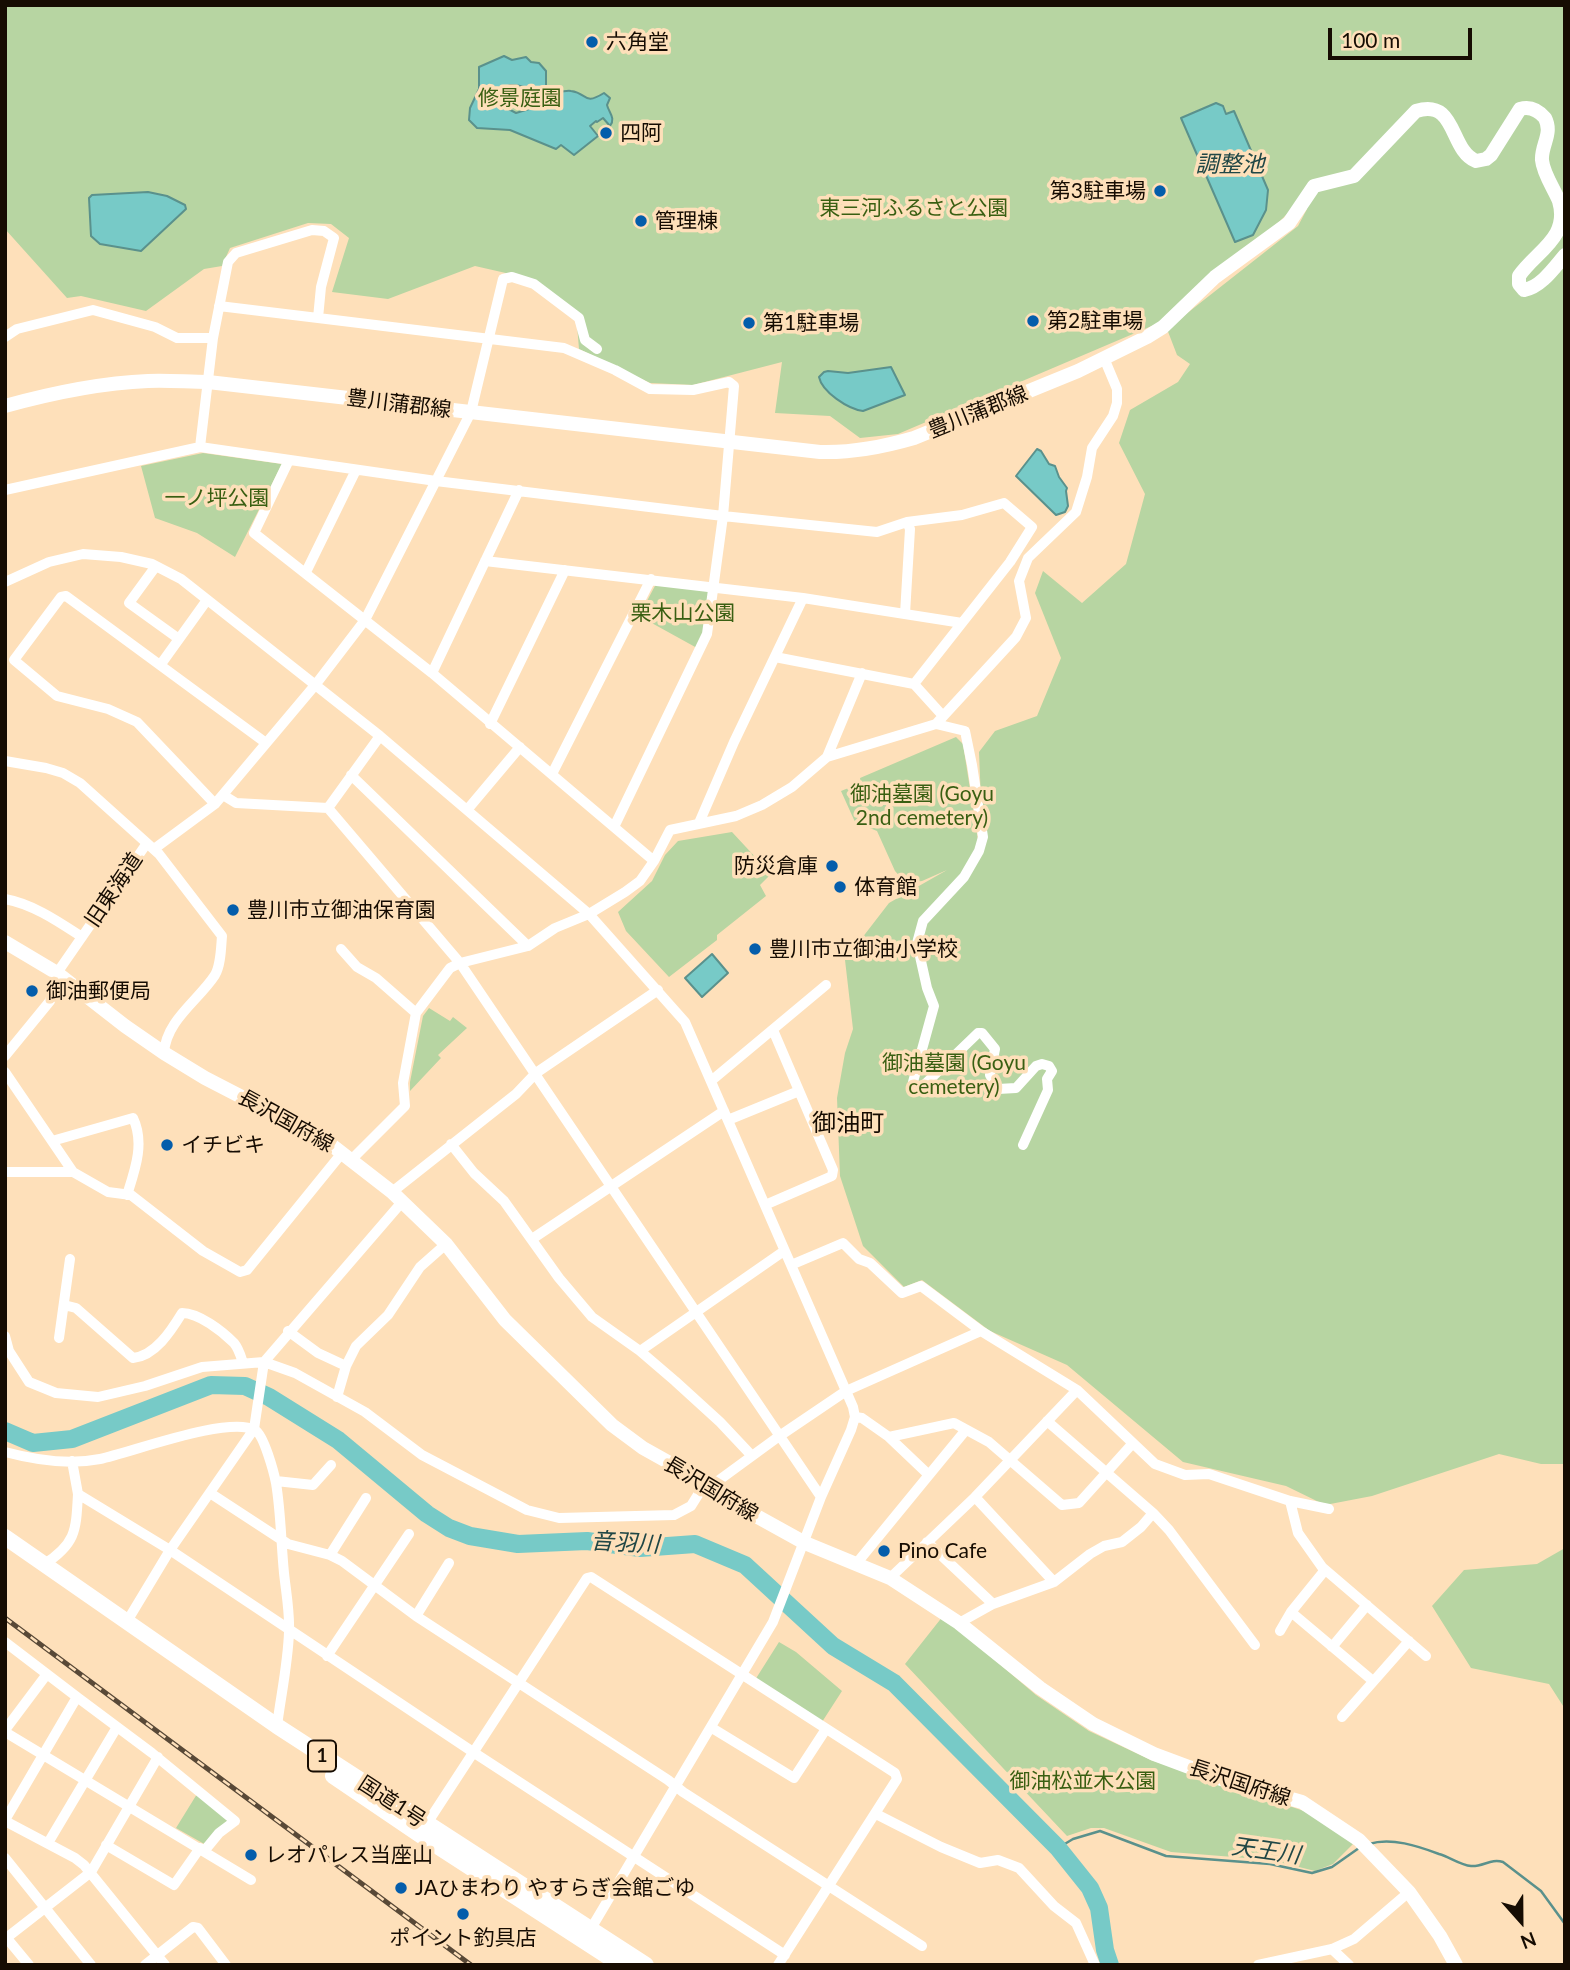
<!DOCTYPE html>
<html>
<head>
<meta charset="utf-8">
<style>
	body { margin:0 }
	#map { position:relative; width:1570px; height:1970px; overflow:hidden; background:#fee0ba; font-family:Lato,sans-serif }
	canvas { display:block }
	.frame { position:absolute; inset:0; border:7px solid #160c02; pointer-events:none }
	.north { position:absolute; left:1486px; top:1886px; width:70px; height:70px; -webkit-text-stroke:5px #fee0ba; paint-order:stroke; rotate:159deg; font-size:19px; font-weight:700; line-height:28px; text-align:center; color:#160c02 }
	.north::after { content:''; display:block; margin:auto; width:24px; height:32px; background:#160c02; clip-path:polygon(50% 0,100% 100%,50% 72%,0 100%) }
	.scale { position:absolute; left:1328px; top:28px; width:144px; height:32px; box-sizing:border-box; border:4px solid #160c02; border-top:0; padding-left:9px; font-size:21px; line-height:24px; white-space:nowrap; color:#160c02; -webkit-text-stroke:5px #fee0ba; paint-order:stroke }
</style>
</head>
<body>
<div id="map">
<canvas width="1570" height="1970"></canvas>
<div class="frame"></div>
<div class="north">N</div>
<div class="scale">100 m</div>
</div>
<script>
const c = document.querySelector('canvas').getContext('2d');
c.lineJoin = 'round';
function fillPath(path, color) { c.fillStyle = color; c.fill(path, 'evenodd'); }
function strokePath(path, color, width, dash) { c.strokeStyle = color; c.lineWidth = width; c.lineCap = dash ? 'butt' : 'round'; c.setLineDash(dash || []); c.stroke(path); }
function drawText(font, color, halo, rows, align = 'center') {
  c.font = font + ' Lato,"Noto Sans JP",sans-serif'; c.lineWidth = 7; c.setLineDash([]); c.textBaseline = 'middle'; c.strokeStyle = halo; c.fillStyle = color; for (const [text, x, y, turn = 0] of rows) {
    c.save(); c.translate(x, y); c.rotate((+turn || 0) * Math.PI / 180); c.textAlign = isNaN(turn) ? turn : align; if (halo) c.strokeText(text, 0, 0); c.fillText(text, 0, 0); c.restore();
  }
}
const green = new Path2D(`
	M5 5H1565V1464H1541L1499 1454 1372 1496 1325 1505 1286 1486 1183 1462 1067 1365 990 1331 922 1280 904 1287 863 1246 840 1176 837 1098 845 1053 853 1029 845 960 889 903 947 870 922 881 906 883 895 871 877 831 855 822 841 791 861 783 860 778 956 737 963 744 978 840 983 850 979 752 995 731 1037 716 1061 658 1035 593 1043 571 1082 603 1126 564 1145 494 1119 443 1130 410 1178 382 1190 364 1177 355 1167 329 1298 226 1307 209 1302 193 1293 208 1279 222 1166 318 1154 325 912 428 898 434 860 438 830 416 775 413 782 362 693 385 650 383 579 349 576 313 532 279 475 266 388 299 332 292 349 238 331 224 308 223 230 248 222 266 204 269 146 311 81 296 67 298 5 229Z
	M203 453 282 464 235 557 197 533 155 518 141 466Z
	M656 584 709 591 705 632 697 648 639 616Z
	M732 832 771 874 760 885 766 896 717 935V940L669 977 626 931 618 912 652 881 665 855 678 841Z
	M429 1008 450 1021 453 1017 467 1028 438 1055 441 1058 410 1091V1082L423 1016Z
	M1565 1548V1709L1549 1684 1471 1668 1432 1606 1464 1570 1537 1564Z
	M943 1616 1036 1695 1089 1731 1151 1760 1304 1811 1354 1843 1333 1864 1315 1871 1271 1860 1171 1852 1104 1828H1091L1067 1836 905 1664Z
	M779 1642 796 1652 842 1691 822 1722 755 1680Z
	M197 1794 231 1822 206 1845 176 1828Z`);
const water = new Path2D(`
	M504 56 512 60 526 57 531 62 539 63 546 71V88L553 94C558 93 565 90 571 91 588 93 583 106 604 93L610 98 607 105C609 113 616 118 610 126L603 118 597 122 596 121 590 126 598 136 574 155 561 145 556 149 510 130 477 128 469 120 470 108 479 89V67ZM510 85C522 85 530 87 534 99L529 109 516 113 503 106 498 96 500 90Z
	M1216 103 1223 106 1226 114 1234 111 1268 190 1266 210 1253 235 1235 242 1181 118Z
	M148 192 167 196 185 205 186 209 141 251 100 244 91 236 89 198 92 195Z
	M891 367 905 395 863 411C848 409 822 392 819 377L824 372 828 371 848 373Z
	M1037 449 1041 451 1049 464 1055 466 1059 477 1067 488 1066 491 1068 506 1065 512 1056 515 1016 476Z
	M712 954 728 973 702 997 685 978Z`);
const stream = new Path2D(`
	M1369 1844C1391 1837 1418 1846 1439 1854 1450 1857 1460 1865 1471 1866 1483 1867 1491 1858 1503 1862L1541 1891 1565 1924
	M1058 1848 1073 1839 1100 1831 1166 1856 1270 1864 1312 1873 1332 1867 1359 1848`);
const river = new Path2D(`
	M5 1431 33 1443 72 1439 211 1385 245 1386 269 1397 338 1440 427 1514 449 1528 470 1536 518 1544 587 1541 640 1548 695 1544 745 1565 833 1646 894 1683 1058 1848 1090 1888 1099 1908 1105 1950 1110 1965`);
const minor = new Path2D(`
	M219 306 318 318
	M5 337 17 329 93 310 155 327 177 338H213
	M289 460 254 533 432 673 654 861
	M5 490 200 447 436 481 723 516 734 386 729 382 693 390 650 389 615 370 564 348 318 318 321 287 334 238 324 231 312 230 236 253 228 262 213 338 200 447
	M485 561 803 598 962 623
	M156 566 129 603 179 639
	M306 572 356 470
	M5 582 49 562 83 554 121 557 152 564 181 579 380 736 589 914 685 1022 853 1407 855 1417 851 1430 821 1497 773 1622 589 1932
	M775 657 914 684 1010 562 1032 527 1004 503 962 515 907 522
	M161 664 207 600
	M432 673 519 490
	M914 684 943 716
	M490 724 565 570
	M936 724 1016 637 1026 618 1019 581 1028 558 1076 512 1087 477 1092 448 1113 416 1117 403V389L1104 358
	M827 757 862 673
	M5 761 46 768 63 773 80 783 159 854 222 936C221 947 221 965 215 975 199 1000 166 1020 164 1053
	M552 774 651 579
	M351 775 528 946
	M223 795 236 803 328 808 460 963 821 1497
	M215 804 137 722 108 709 57 696 14 660 61 597 66 596 266 743
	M328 808 380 736
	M467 810 520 747
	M699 823 734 742 803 598
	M614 827 707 634 723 516 877 532 907 522 910 529 905 614
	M154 849 215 804 316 684 365 620 471 412 503 279 512 277 534 284 579 318 585 340 597 349
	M5 899C33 904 59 922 82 937
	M341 949 357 967 376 978 416 1013
	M5 1056 50 1001 57 973 147 843
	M5 1072 73 1172 108 1192 131 1195 203 1251 240 1272 247 1270 342 1153
	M711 1081 826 985
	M728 1120 799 1091
	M52 1141 133 1118C145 1143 135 1170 127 1195
	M451 1144 474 1173 504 1201 559 1278 592 1317 640 1351 675 1381 720 1422 752 1456
	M351 1160 405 1106 403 1083 416 1013 450 968 460 963 528 946 555 928 589 914 625 892 640 881 654 861 670 830 736 816 762 805 792 787 827 757 936 724 965 731 972 765 983 837 979 851 964 877 923 921 917 943 927 988 934 1006 913 1082 915 1087 923 1086 978 1033H982L995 1049 990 1075 998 1089 1016 1088 1036 1066 1042 1064 1049 1066 1052 1071 1047 1079 1048 1090 1023 1145
	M5 1172H73
	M392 1192 516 1094 536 1073 658 990
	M765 1205 832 1176 833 1170 773 1030
	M532 1239 724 1111
	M64 1305 76 1308 133 1358C155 1356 171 1331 182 1313 199 1313 222 1331 234 1343 239 1349 241 1357 243 1363
	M288 1331 318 1353 346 1366
	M981 1331 1077 1390 1155 1464 1185 1475 1209 1474 1290 1501 1329 1509
	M5 1336 9 1351 29 1382 56 1393 98 1397 145 1386 202 1367 264 1362 295 1373 365 1412 422 1455 527 1510 559 1518 674 1515 691 1506 701 1490 711 1486 778 1437 846 1391 981 1331 921 1286 902 1293 870 1263 859 1259 843 1243 791 1265
	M59 1338 70 1259
	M640 1351 784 1251
	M337 1397 346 1366 356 1346 388 1315 420 1267 446 1244
	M855 1417 862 1418 889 1437 954 1423 989 1442 1062 1505 1079 1503 1133 1443
	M1047 1421 1153 1513 1169 1530 1255 1645
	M889 1437 929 1475
	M5 1452C35 1460 69 1465 100 1459 133 1452 227 1416 255 1430 264 1435 274 1473 276 1483 281 1513 281 1543 284 1573 286 1592 290 1613 289 1632 288 1663 281 1695 277 1726
	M72 1461 78 1494 170 1550 473 1752 785 1955
	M276 1481 313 1485 331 1465
	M210 1493 288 1544 330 1555 342 1561 416 1616 668 1780 683 1792 922 1946
	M975 1497 1054 1582
	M1290 1501 1298 1533 1322 1567 1426 1656
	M927 1542 993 1604
	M330 1555 366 1498
	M856 1564 965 1431
	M43 1565C76 1544 76 1531 78 1494
	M890 1578 975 1497 1077 1390
	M1291 1612 1373 1681
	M416 1616 449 1563
	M126 1623 170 1550 254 1429 264 1362 402 1202
	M959 1623 993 1604 1054 1582 1090 1554 1104 1546 1122 1542 1141 1527 1153 1513
	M1280 1631 1291 1612 1325 1570
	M5 1642 77 1697 5 1820
	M1332 1647 1367 1605
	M327 1656 409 1534
	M77 1697 152 1753 235 1821 219 1833 205 1850
	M1342 1717 1409 1641
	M712 1728 794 1778 826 1729
	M5 1730 47 1674
	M5 1732 251 1880
	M876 1814 941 1847 980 1863 998 1860 1019 1868 1054 1906 1076 1923 1095 1965
	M5 1821 75 1858 84 1865 165 1965
	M426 1825 587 1578 591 1577 895 1773 897 1779 778 1965
	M48 1843 117 1727
	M106 1845 174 1885 200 1848
	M5 1858 91 1965
	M5 1936 29 1965
	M5 1939 91 1872 158 1757
	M1332 1949 1349 1965
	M145 1965 193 1927 198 1928 226 1965
	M1258 1965 1332 1949 1354 1939 1409 1892`);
const major = new Path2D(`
	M5 406C52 393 100 383 148 381 168 380 188 382 208 382L820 452C853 453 883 447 914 438L1078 371 1147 337 1163 327 1215 277 1289 223 1314 186 1354 176 1416 111C1457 98 1449 150 1476 161L1486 159 1491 155 1520 109C1530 106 1538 110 1545 118 1553 134 1541 145 1542 160 1543 173 1554 189 1559 201 1570 238 1536 251 1519 276V284L1524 290C1541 287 1554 268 1565 255
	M5 942 57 973 125 1026 164 1053 205 1078 325 1140 392 1192 446 1244 505 1320 612 1425 643 1448 711 1486 758 1517 805 1543 890 1578 959 1623 1040 1688 1093 1724 1154 1754 1221 1779 1302 1802 1359 1840 1409 1892 1440 1936 1456 1965`);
const highway = new Path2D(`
	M5 1537 277 1726 646 1965
	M333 1776 420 1835 621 1965`);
const rail = new Path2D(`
	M5 1618 471 1965`);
const markers = [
	[592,42,7,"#045dab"],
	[606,133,7,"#045dab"],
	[1160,191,7,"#045dab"],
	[641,221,7,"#045dab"],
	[1033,321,7,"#045dab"],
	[749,323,7,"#045dab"],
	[832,866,7,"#045dab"],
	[840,887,7,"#045dab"],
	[233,910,7,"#045dab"],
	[755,949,7,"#045dab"],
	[32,991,7,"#045dab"],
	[167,1145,7,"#045dab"],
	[884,1551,7,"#045dab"],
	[251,1855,7,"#045dab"],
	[401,1888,7,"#045dab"],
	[463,1914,7,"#045dab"]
];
const shields = [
	[322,1756,28]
];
const shieldNames = [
	["1",322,1756]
];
const poiNames = [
	["六角堂",606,42],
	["四阿",620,133],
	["第3駐車場",1146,191,"right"],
	["管理棟",655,221],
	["第2駐車場",1047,321],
	["第1駐車場",763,323],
	["防災倉庫",818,866,"right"],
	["体育館",854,887],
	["豊川市立御油保育園",247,910],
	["豊川市立御油小学校",769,949],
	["御油郵便局",46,991],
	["イチビキ",181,1145],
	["Pino Cafe",898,1551],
	["レオパレス当座山",265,1855],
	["JAひまわり やすらぎ会館ごゆ",415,1888],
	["ポイント釣具店",463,1938,"center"]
];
const parkNames = [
	["修景庭園",520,98],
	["東三河ふるさと公園",914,208],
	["一ノ坪公園",217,498],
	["栗木山公園",683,613],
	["御油墓園 (Goyu",922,794],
	["2nd cemetery)",922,818],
	["御油墓園 (Goyu",954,1063],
	["cemetery)",954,1087],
	["御油松並木公園",1083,1781]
];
const streetNames = [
	["豊川蒲郡線",399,404,7],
	["豊川蒲郡線",978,412,-22],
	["旧東海道",114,890,-56],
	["長沢国府線",286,1121,29],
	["長沢国府線",711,1489,31],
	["長沢国府線",1240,1783,18],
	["国道1号",392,1802,33]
];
const waterNames = [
	["調整池",1230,165],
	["音羽川",625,1543,3],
	["天王川",1266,1851,8]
];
const quarterNames = [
	["御油町",848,1123]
];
fillPath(green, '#b7d5a2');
fillPath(water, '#77cac7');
strokePath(water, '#5a918c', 2);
strokePath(stream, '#5a918c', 2.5);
strokePath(river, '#77cac7', 18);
strokePath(minor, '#fff', 10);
strokePath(major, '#fff', 14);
strokePath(highway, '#fff', 16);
strokePath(rail, '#594937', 5);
strokePath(rail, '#fee0ba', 2.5, [8]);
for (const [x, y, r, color] of markers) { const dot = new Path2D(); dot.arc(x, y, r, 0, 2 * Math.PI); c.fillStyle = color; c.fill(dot); strokePath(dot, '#fee0ba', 2.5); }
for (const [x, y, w] of shields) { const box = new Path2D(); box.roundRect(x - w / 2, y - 15.5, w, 31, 5); c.fillStyle = '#fee0ba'; c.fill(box); strokePath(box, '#160c02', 2); }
drawText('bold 19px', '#160c02', null, shieldNames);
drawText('21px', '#160c02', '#fee0ba', poiNames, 'left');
drawText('21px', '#395f12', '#fee0ba', parkNames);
drawText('21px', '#160c02', '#fee0ba', streetNames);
drawText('italic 23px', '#204746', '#fee0ba', waterNames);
drawText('24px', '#160c02', '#fee0ba', quarterNames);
</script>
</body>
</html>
